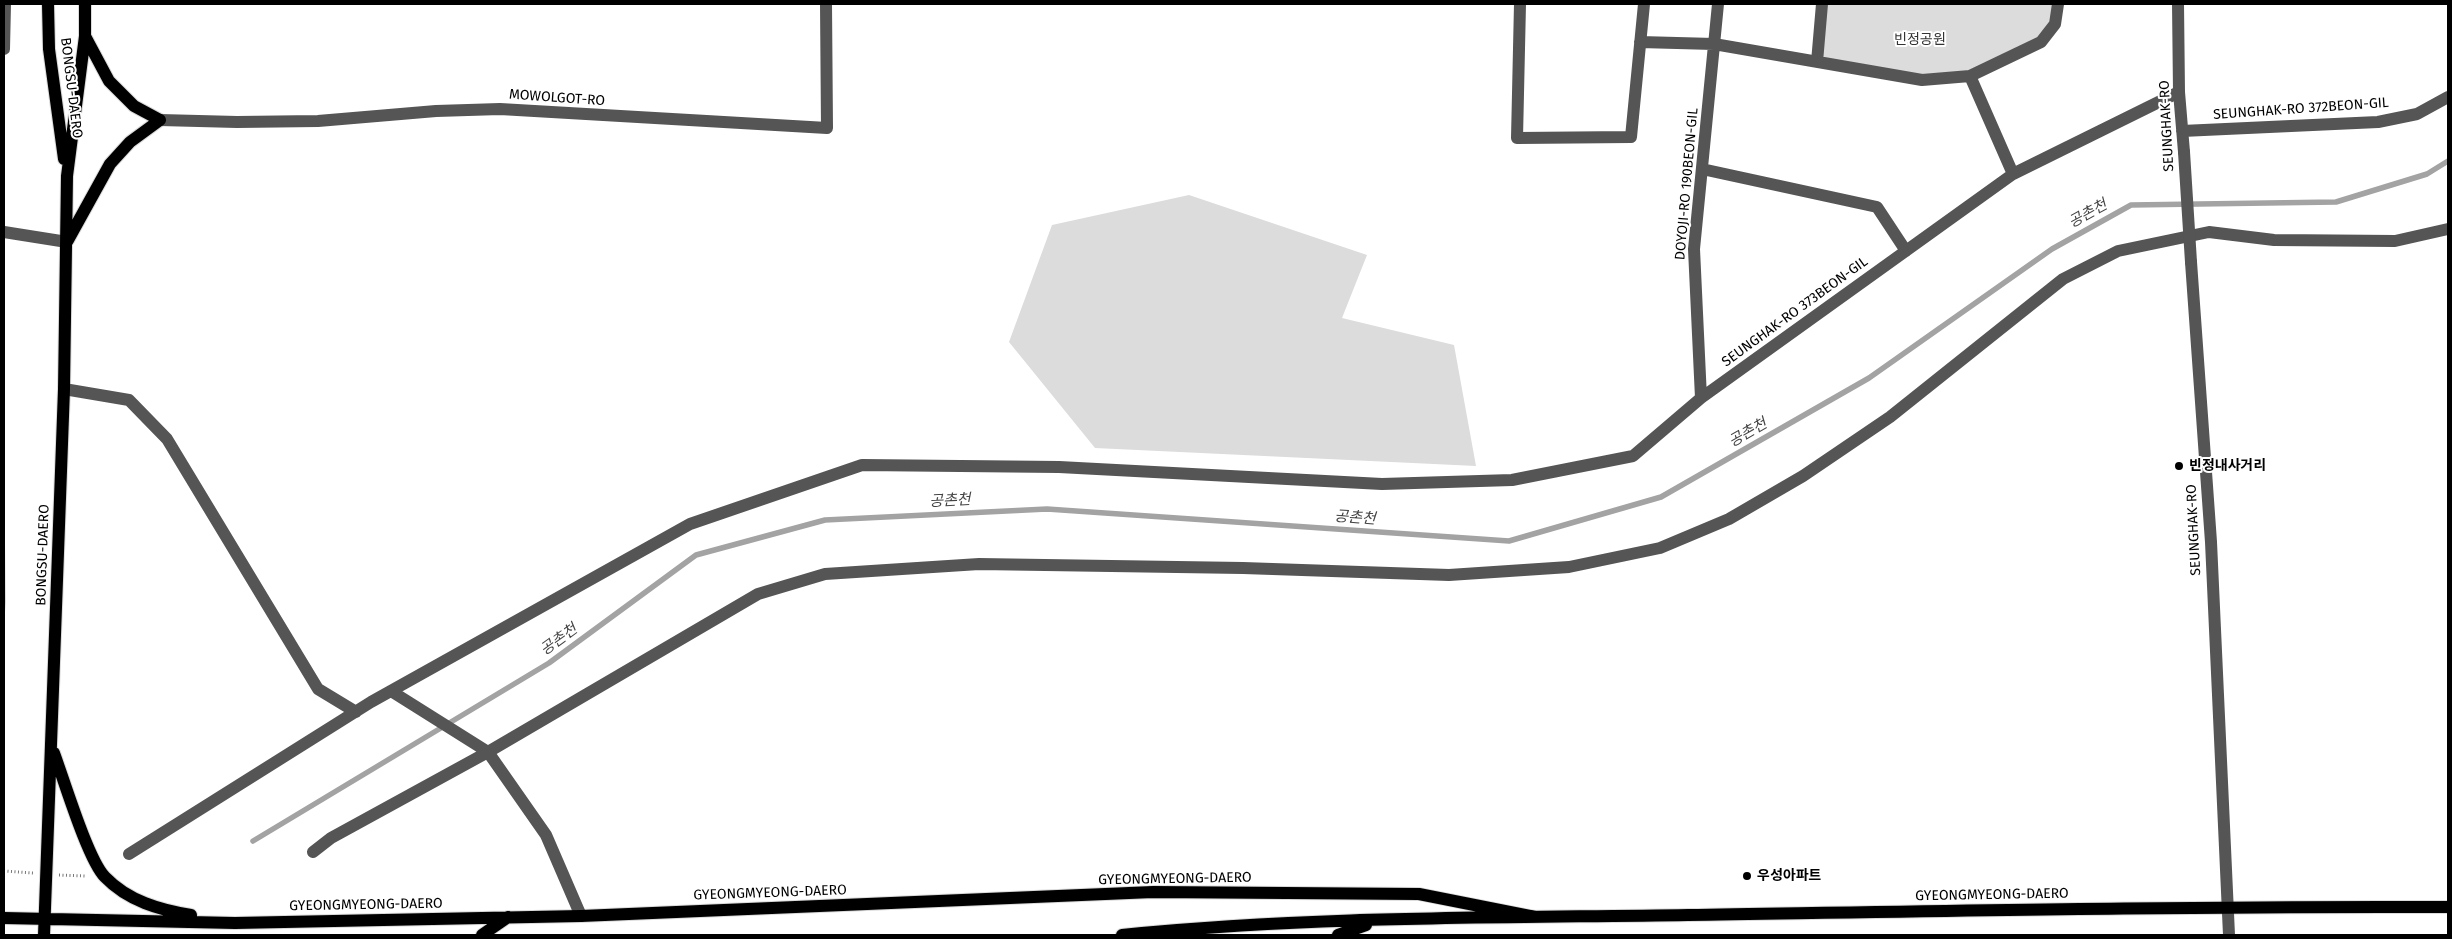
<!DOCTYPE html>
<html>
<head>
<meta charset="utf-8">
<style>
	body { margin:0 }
	#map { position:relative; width:2452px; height:939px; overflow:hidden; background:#fff; font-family:"Fira Sans",sans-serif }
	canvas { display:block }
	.frame { position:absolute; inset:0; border:5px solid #000; pointer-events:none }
</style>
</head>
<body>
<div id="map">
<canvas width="2452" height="939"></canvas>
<div class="frame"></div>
</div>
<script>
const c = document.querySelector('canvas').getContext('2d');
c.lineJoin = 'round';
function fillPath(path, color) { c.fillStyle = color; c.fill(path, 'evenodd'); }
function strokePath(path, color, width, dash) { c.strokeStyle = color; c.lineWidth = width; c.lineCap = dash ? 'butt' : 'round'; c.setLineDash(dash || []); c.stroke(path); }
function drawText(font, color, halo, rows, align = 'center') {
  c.font = font + ' "Fira Sans","Noto Sans KR",sans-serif'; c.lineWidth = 4; c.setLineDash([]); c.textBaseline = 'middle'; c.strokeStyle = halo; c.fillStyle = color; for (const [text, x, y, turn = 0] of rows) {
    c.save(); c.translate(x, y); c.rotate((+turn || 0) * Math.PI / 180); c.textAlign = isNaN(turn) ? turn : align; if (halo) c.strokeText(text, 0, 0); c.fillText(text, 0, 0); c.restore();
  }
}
const green = new Path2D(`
	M1825 4H2056L2052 22 2038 39 1968 74 1921 77 1820 59Z
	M1189 195 1367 255 1342 318 1454 345 1476 466 1095 448 1009 342 1052 225Z
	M4 482 6 602 4 623Z`);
const stream = new Path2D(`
	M253 841 549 663 696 555 825 520 1047 509 1509 541 1661 497 1869 378 2052 249 2131 205 2336 202 2427 174 2448 161`);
const path = new Path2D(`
	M4 871 33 873
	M59 875 85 876`);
const minor = new Path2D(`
	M1520 4 1517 138 1631 137 1644 4
	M2178 4 2179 92 2184 152
	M1640 42 1714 44 1922 80 1970 76 2041 42 2055 24 2058 4
	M4 49 5 4
	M1817 62 1822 4
	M1970 76 2013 174
	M160 120 237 122 318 121 436 111 500 109 827 128 826 4
	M2182 131 2378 122 2417 114 2448 97
	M1702 169 1877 207 1906 251
	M4 232 67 242
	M2191 262 2211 542 2229 935
	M64 389 129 400 167 439 318 689 356 712
	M1701 398 1694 249 1718 4
	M391 691 488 752 546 835 581 916
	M313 852 331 838 488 752 758 594 825 574 979 564 1243 568 1449 575 1569 567 1660 548 1729 519 1803 476 1890 417 2063 279 2118 251 2209 232 2274 240 2395 241 2448 229
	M129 854 371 702 690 524 862 465 1059 467 1382 484 1512 480 1633 456 1701 398 2013 174 2179 92`);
const major = new Path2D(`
	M48 4 49 49 64 159
	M68 240 110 164 130 142 160 120 134 106 109 81 85 36
	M54 753C64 780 88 860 105 877 128 901 160 910 191 915
	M4 918 235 923 581 916 1153 892 1419 894 1535 917
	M44 935 64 389 67 176 85 36V4
	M482 935 508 917
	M1122 935C1310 916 1500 918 1688 915 1942 911 2195 906 2448 907
	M1338 935 1366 925`);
const minorBridge = new Path2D(`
	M2184 152 2191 262`);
const markers = [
	[2179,466,5,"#000"],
	[1747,876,5,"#000"]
];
const parkNames = [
	["빈정공원",1920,40]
];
const streetNames = [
	["BONGSU-DAERO",71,88,83],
	["MOWOLGOT-RO",557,98,4],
	["SEUNGHAK-RO 372BEON-GIL",2301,109,-4],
	["SEUNGHAK-RO",2167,126,-93],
	["DOYOJI-RO 190BEON-GIL",1687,184,-85],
	["SEUNGHAK-RO 373BEON-GIL",1795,312,-36],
	["SEUNGHAK-RO",2194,530,-93],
	["BONGSU-DAERO",43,555,-88],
	["GYEONGMYEONG-DAERO",1175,879,-1],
	["GYEONGMYEONG-DAERO",770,893,-2],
	["GYEONGMYEONG-DAERO",1992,895,-1],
	["GYEONGMYEONG-DAERO",366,905,-1]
];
const poiNames = [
	["빈정내사거리",2189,466],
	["우성아파트",1757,876]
];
const waterNames = [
	["공촌천",2088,214,-29],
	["공촌천",1748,433,-30],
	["공촌천",950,501,-3],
	["공촌천",1355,518,4],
	["공촌천",559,640,-36]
];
fillPath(green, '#dcdcdc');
strokePath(stream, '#a3a3a3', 5.5);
strokePath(major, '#dbdbdb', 14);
strokePath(path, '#777', 3, [1, 2.5]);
strokePath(minor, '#555', 12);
strokePath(major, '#000', 12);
strokePath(minorBridge, '#555', 12);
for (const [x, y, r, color] of markers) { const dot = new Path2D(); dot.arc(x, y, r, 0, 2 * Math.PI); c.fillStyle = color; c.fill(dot); strokePath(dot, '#fff', 2); }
drawText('14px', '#333', '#fff', parkNames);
drawText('14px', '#000', '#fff', streetNames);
drawText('bold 14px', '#000', '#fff', poiNames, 'left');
drawText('italic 15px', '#444', '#fff', waterNames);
</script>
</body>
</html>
